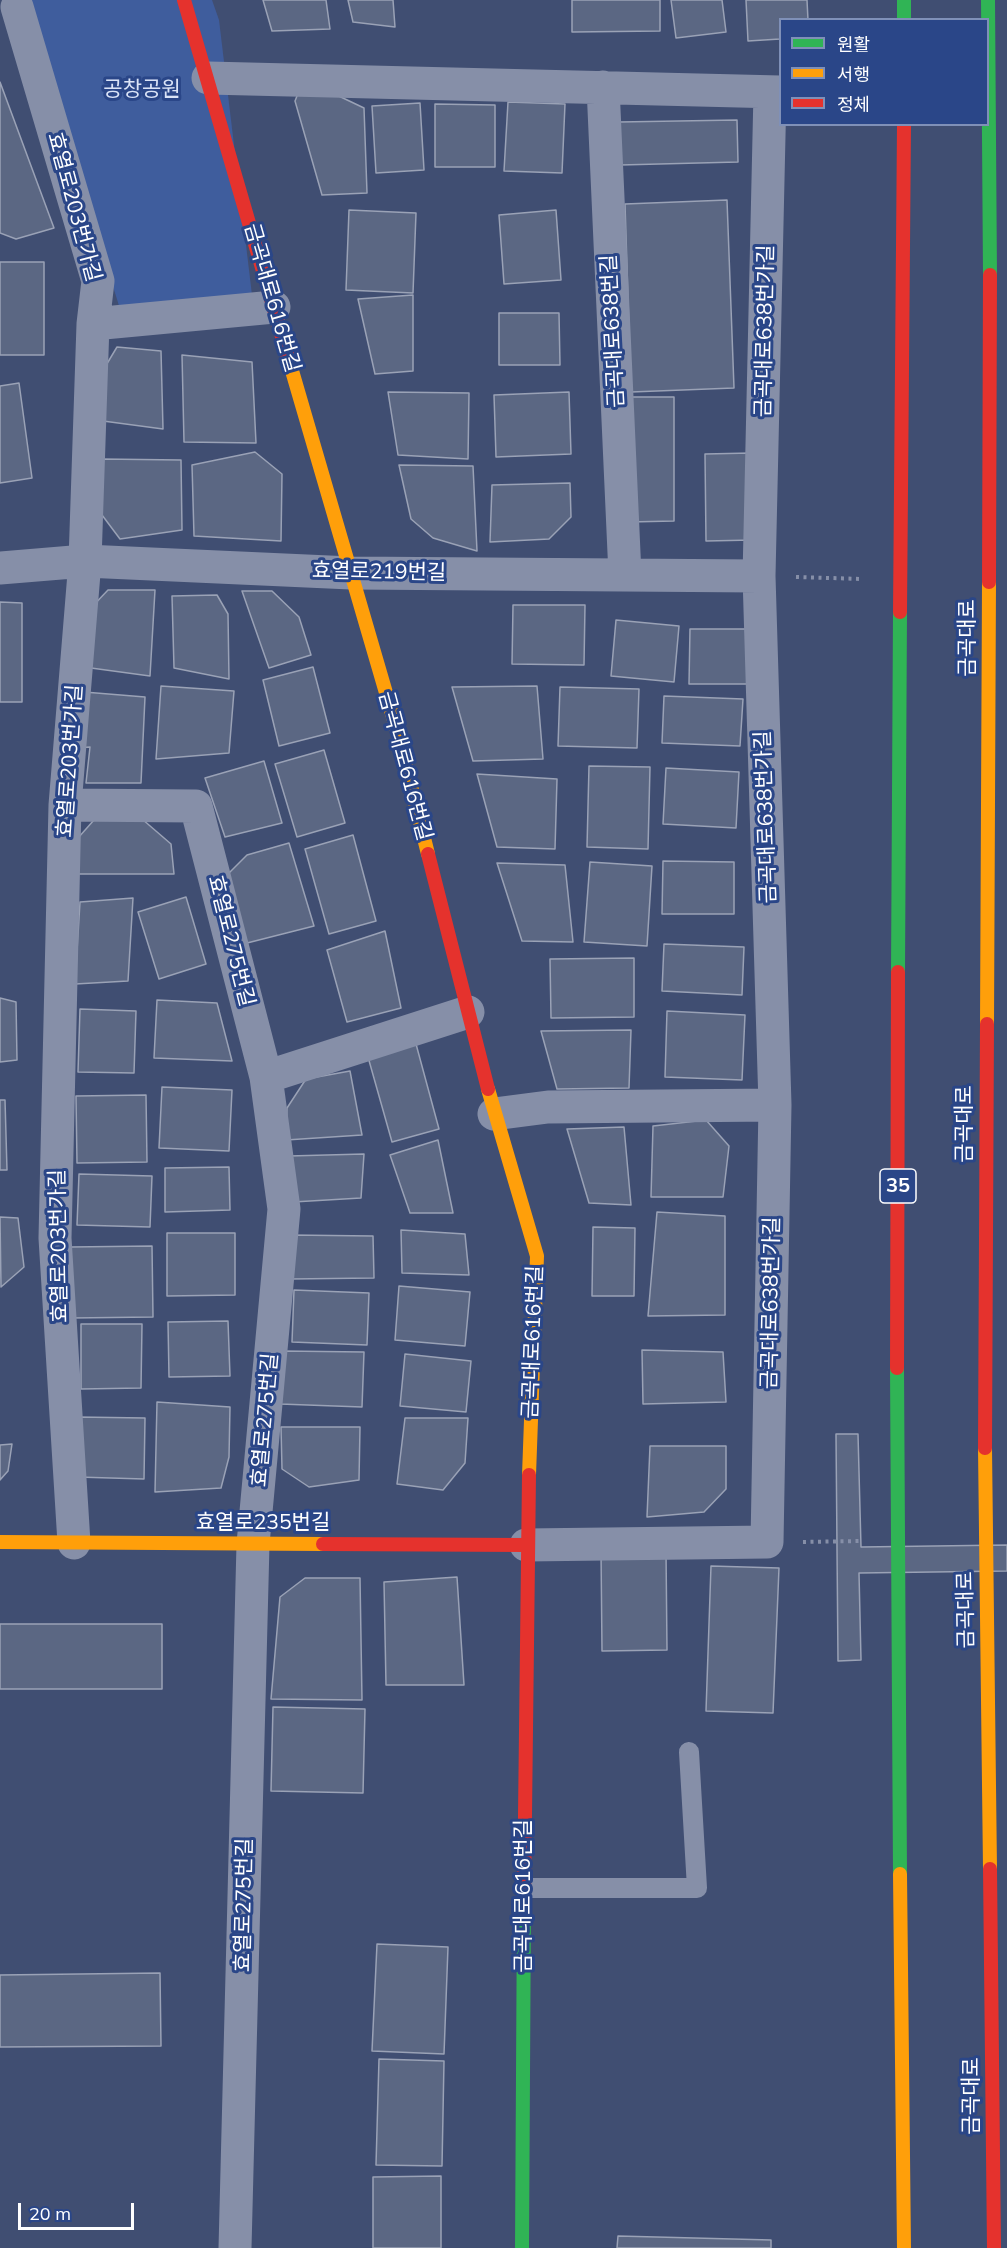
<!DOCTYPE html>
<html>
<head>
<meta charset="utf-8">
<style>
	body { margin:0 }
	#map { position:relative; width:1007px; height:2248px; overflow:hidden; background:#404e72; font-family:Mulish,"Noto Sans KR",sans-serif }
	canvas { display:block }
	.legend { position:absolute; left:779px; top:18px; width:210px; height:108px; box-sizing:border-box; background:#2a4688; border:2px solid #7f90b8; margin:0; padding:8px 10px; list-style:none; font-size:18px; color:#fff }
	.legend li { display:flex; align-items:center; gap:12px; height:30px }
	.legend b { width:30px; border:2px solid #7f90b8 }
	.scale { position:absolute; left:18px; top:2203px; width:116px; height:27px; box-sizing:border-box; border:3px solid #fff; border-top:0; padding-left:8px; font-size:18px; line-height:21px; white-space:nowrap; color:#fff; -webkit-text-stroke:4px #2a4688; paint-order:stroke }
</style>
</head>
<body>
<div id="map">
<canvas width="1007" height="2248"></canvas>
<ul class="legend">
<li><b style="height:8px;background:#30b455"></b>원활</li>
<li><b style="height:8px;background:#ff9f0a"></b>서행</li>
<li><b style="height:8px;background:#e5322d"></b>정체</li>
</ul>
<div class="scale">20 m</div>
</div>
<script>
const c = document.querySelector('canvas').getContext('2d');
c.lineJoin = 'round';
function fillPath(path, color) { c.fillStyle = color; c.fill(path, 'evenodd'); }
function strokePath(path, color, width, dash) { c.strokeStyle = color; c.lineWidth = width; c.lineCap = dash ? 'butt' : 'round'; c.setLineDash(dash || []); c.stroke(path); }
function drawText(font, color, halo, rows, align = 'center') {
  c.font = font + ' Mulish,"Noto Sans KR",sans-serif'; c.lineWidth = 6; c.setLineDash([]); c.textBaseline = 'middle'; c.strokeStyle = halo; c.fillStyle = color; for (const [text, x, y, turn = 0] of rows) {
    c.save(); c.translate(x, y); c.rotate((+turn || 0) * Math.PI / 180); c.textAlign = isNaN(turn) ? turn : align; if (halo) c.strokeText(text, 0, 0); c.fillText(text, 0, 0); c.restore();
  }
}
const green = new Path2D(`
	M25 0H212L219 20 252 295 120 309Z`);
const building = new Path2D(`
	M263 0H326L330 29 272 31Z
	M348 0H393L395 27 353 22Z
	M572 0H660V31L572 32Z
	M671 0H722L726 32 676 38Z
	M746 0H807L808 20H780V39L748 41Z
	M0 82 54 228 16 239 0 233Z
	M301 86 324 89 364 108 367 193 322 195 295 101Z
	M508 102 565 104 562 173 504 171Z
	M420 103 424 170 376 173 372 106Z
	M435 104 495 105V167H435Z
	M737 120 738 162 620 165 619 122Z
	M727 200 734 388 631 392 625 204Z
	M349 210 416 213 413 293 346 290Z
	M556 210 561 280 504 284 499 215Z
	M0 262H44V355H0Z
	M413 295V371L375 374 358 299Z
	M499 313H559L560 365H499Z
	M117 347 161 351 163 429 103 421 102 372Z
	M182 355 252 362 256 443 184 442Z
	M19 383 32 478 0 483V386Z
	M388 392 469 393 468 459 398 455Z
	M569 392 571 454 496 457 494 395Z
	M629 397H674V521L629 522Z
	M255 452 282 474 281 541 194 536 192 465Z
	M751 453 753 540 706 541 705 454Z
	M101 459 181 460 182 530 120 539 96 507Z
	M399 465 473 466 477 551 433 538 411 519Z
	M570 483 571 517 549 539 490 542 492 485Z
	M108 590H155L150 676 91 668 89 610Z
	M242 591H272L299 617 311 655 269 668Z
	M217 595 228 614 229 679 174 668 172 596Z
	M0 602 22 603V702H0Z
	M513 605H585L584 665 512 664Z
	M616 620 679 626 674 682 611 676Z
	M690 629H749L748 684H689Z
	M313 667 330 733 279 746 263 680Z
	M161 686 234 691 229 753 156 759Z
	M537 686 543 759 473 761 452 687Z
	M560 687 639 689 637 748 558 746Z
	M84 692 145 697 141 783H86L90 747 76 748Z
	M664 696 743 699 740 746 662 743Z
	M324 750 345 823 297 837 275 764Z
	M264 761 282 823 225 837 205 778Z
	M589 766 650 767 648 849 587 847Z
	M666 768 739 772 736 828 663 824Z
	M477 774 557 779 555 849 497 847Z
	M142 819 171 844 174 874H78V838L94 820Z
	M353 835 376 921 329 934 305 849Z
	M289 843 314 926 247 943 227 875 247 855Z
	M663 861 734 862V914H662Z
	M590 862 652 866 647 946 584 942Z
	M497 863 565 865 573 942 522 941Z
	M186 897 206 964 159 979 138 912Z
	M133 898 128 981 75 984 80 902Z
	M385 931 401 1008 347 1022 327 950Z
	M664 944 744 947 742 995 662 991Z
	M634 958V1017L551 1018 550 959Z
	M0 998 16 1002 17 1060 0 1062Z
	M157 1000 217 1003 232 1061 154 1058Z
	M80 1009 136 1011 134 1073 78 1072Z
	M667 1011 745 1015 742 1080 665 1077Z
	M631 1030 629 1088 557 1089 541 1031Z
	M416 1044 439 1129 392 1142 368 1057Z
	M350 1071 362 1135 286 1140 287 1108 306 1079Z
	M162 1087 232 1090 229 1151 159 1148Z
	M146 1095 147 1162 77 1163 76 1096Z
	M0 1100H5L7 1170H0Z
	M706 1120 729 1146 723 1197H651L653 1126Z
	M624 1127 631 1205 589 1203 567 1129Z
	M438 1140 453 1213H410L390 1155Z
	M364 1154 361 1198 293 1202 289 1156Z
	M229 1167 230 1210 165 1212V1168Z
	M79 1174 152 1176 150 1227 77 1225Z
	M657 1212 725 1216V1315L648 1316Z
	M0 1217 18 1218 24 1267 1 1287Z
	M593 1227 635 1228 634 1296H592Z
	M401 1230 465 1234 469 1275 402 1273Z
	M167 1233H235V1295L167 1296Z
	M290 1235 373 1236 374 1278 290 1279Z
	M152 1246 153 1317 71 1318 70 1247Z
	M399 1286 470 1292 465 1346 395 1340Z
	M294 1290 369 1293 367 1345 292 1342Z
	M228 1321 230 1376 169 1377 168 1322Z
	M81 1324H142L141 1388 81 1389Z
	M642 1350 723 1352 726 1402 643 1404Z
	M282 1351 364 1352 362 1407 280 1404Z
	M405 1354 471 1361 466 1412 400 1406Z
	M157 1402 230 1407 229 1457 221 1488 155 1492Z
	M77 1417 145 1418 144 1479 77 1477Z
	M405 1418H468L465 1463 443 1490 397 1484Z
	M281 1427H360L359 1480 309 1487 282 1469Z
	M836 1434H858L861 1547 1007 1545V1571L859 1573 861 1660 838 1661Z
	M12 1444 8 1471 0 1480V1445Z
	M650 1446H726V1489L704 1512 647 1517Z
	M601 1551H666L667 1650 602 1651Z
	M711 1566 779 1568 773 1713 706 1711Z
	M457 1577 464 1685H386L384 1582Z
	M305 1578H360L362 1700 271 1699 280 1597Z
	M0 1624H162V1689H0Z
	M273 1707 365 1709 363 1793 271 1791Z
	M377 1944 448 1947 444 2054 372 2051Z
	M160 1973 161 2046 0 2047V1975Z
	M379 2059 444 2061 442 2166 376 2165Z
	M441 2176V2248H373V2177Z
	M618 2236 771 2240V2248H617Z`);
const path = new Path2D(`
	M796 577 863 579
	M803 1542 862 1541`);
const lane = new Path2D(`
	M524 1888H697L689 1752`);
const street = new Path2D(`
	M17 7 98 281 93 324 85 561 65 805 55 1238 74 1543
	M208 78 780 92
	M603 87 625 575
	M93 324 274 307
	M0 568 85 561 351 573 759 576
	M65 805 196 806 266 1077 284 1209 253 1544 235 2248
	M266 1077 468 1012
	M494 1114 548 1107 775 1105
	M526 1545 767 1542 775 1105 759 576 770 92`);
const fast = new Path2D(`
	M904 0V20
	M988 0 990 275
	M898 972 900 612
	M897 1368 900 1874
	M522 2248 524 1900`);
const slow = new Path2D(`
	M288 357 398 734 428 854
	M987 1024 989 582
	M488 1089 537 1256 529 1475
	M985 1448 990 1869
	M0 1542 323 1544
	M900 1874 904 2248`);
const jam = new Path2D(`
	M184 0 288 357
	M989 582 990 275
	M900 612 904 124
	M428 854 488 1089
	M897 1368 898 972
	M985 1448 987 1024
	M323 1544 526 1545
	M990 1869 994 2248
	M524 1900 529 1475`);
const shields = [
	[898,1186,36]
];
const shieldNames = [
	["35",898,1186]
];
const parkNames = [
	["공창공원",142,90]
];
const streetNames = [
	["효열로203번가길",74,207,75],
	["금곡대로616번길",272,298,74],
	["금곡대로638번길",613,331,-93],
	["금곡대로638번가길",765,331,-89],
	["효열로219번길",379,572,1],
	["금곡대로",968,638,-90],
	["효열로203번가길",70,761,-86],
	["금곡대로616번길",405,766,75],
	["금곡대로638번가길",766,817,-92],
	["효열로275번길",231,941,76],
	["금곡대로",965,1124,-90],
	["효열로203번가길",59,1246,-91],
	["금곡대로638번가길",771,1303,-89],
	["금곡대로616번길",533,1342,-88],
	["효열로275번길",265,1420,-85],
	["효열로235번길",263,1523],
	["금곡대로",966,1610,-91],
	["금곡대로616번길",524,1896,-90],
	["효열로275번길",244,1905,-89],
	["금곡대로",972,2096,-90]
];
fillPath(green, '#3f5d9d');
fillPath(building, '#5b6783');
strokePath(building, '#9aa2b6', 1.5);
strokePath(path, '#868fa8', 4, [3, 4.5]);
strokePath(lane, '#868fa8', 20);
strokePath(street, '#868fa8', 33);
strokePath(fast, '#30b455', 14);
strokePath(slow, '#ff9f0a', 14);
strokePath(jam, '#e5322d', 14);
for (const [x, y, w] of shields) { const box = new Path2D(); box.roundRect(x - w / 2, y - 17, w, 34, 4.5); c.fillStyle = '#2a4688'; c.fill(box); strokePath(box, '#fff', 1.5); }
drawText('bold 20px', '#fff', null, shieldNames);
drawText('21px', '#dae3f7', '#2a4688', parkNames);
drawText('21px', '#fff', '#2a4688', streetNames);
</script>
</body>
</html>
